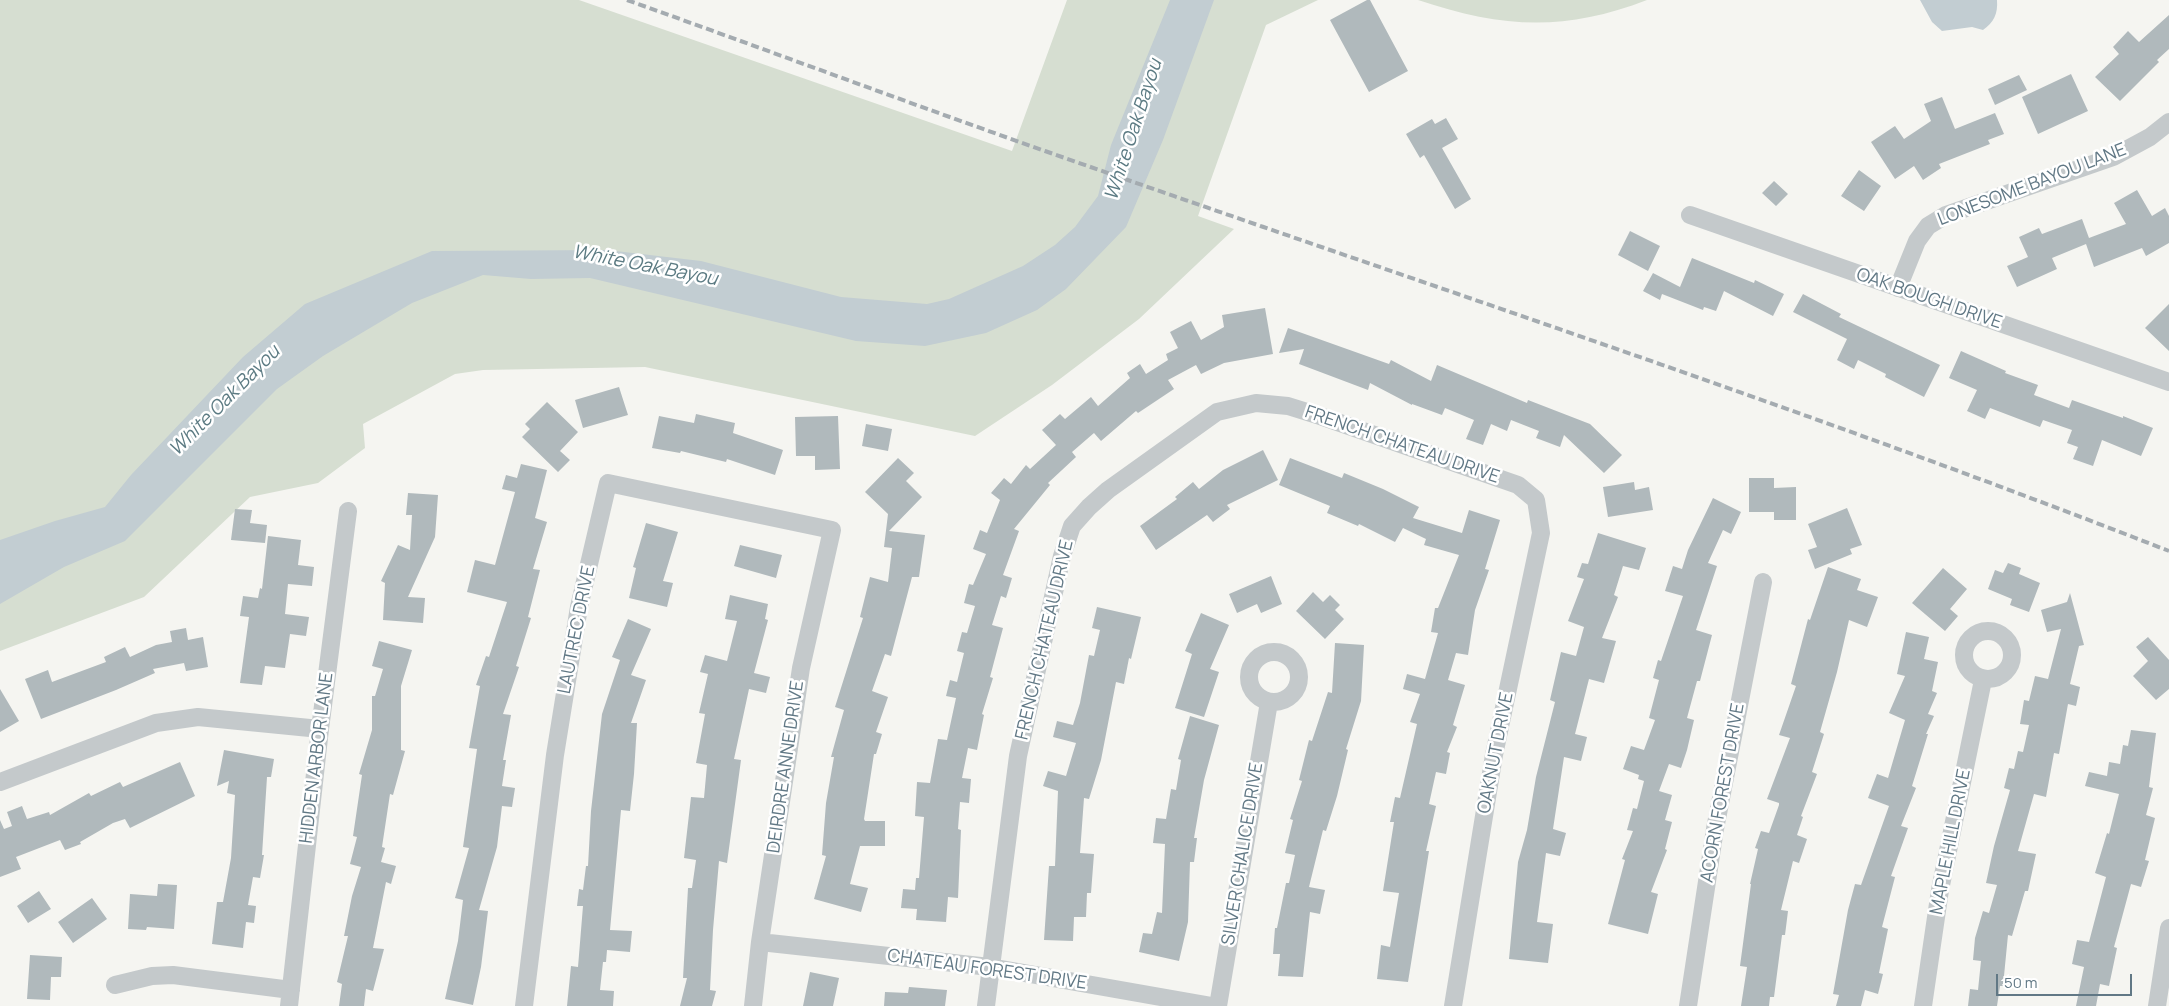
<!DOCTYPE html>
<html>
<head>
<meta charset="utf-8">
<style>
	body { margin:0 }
	#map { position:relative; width:2169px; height:1006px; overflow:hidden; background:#f5f5f1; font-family:Manrope,sans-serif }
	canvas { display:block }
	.scale { position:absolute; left:1996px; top:974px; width:136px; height:22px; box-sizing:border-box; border:2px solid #617885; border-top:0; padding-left:6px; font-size:15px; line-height:18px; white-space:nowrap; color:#617885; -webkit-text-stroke:4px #fff; paint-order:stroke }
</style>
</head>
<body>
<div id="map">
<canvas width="2169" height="1006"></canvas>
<div class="scale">50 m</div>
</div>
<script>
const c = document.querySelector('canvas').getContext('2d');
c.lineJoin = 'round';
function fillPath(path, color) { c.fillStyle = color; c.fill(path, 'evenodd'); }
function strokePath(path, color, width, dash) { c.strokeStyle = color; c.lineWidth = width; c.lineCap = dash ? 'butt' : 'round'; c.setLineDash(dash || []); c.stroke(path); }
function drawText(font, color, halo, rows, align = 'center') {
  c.font = font + ' Manrope,sans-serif'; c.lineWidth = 5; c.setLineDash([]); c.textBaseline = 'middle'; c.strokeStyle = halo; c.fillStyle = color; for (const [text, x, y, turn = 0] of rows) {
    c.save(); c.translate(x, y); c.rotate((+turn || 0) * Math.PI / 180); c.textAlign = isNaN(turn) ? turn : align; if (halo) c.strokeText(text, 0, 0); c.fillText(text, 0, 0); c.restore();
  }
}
const green = new Path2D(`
	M0 0H579L1012 151 1067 0H1318L1266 25 1198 216 1234 229 1139 319 1052 385 975 436 645 367 483 370 455 374 363 424 365 448 318 483 250 497 144 597 0 651Z
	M1418 0H1647C1564 32 1501 28 1418 0Z`);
const water = new Path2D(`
	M1170 0H1214L1163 140 1126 227 1066 289 1037 310 986 333 925 346 856 341 590 278 531 279 483 275 412 303 323 356 277 389 125 541 64 567 0 604V540L55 521 105 507 131 475 243 357 305 304 432 251 607 250 701 261 841 297 927 304 949 299 1023 266 1055 245 1075 227 1098 196 1111 145Z
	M1920 0H1997C1998 14 1994 22 1983 30L1972 27 1942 31 1932 22Z`);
const building = new Path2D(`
	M1367 0H1370L1408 71 1369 92 1330 20Z
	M2169 15V49L2157 60 2159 62 2120 101 2095 77 2119 54 2113 47 2128 31 2139 42Z
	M2071 74 2088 111 2038 134 2022 97Z
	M2019 75 2027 90 1995 105 1988 89Z
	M1942 97 1955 129 1995 113 2004 134 1988 140 1990 144 1939 164 1941 168 1923 180 1914 166 1895 179 1871 142 1895 126 1904 139 1931 121 1924 104Z
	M1446 118 1458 139 1442 148 1471 199 1455 209 1424 155 1420 158 1406 134 1432 119 1435 124Z
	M1859 170 1881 186 1864 211 1841 196Z
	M1774 181 1788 194 1776 206 1762 193Z
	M2137 190 2152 216 2165 208 2169 216V243L2146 256 2142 248 2094 267 2086 244 2052 258 2057 269 2017 287 2007 266 2028 257 2019 237 2039 228 2042 234 2082 219 2089 238 2126 224 2114 203Z
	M1630 231 1660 246 1648 271 1618 255Z
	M1692 258 1754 283 1755 280 1784 294 1773 316 1724 291 1716 311 1704 307 1703 310 1662 294 1660 300 1643 291 1653 273 1680 287Z
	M1803 294 1841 314 1839 317 1940 365 1924 397 1885 377 1886 374 1858 360 1854 369 1837 360 1847 339 1793 312Z
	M2169 304V351L2145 328Z
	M1265 308 1273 354 1224 363 1201 374 1196 365 1168 380 1174 389 1138 413 1136 411 1101 441 1094 433 1072 452 1076 457 1048 483 1050 485 1014 529 1019 531 1003 575 1012 578 1006 598 1001 596 992 625 1003 628 990 677 993 678 982 714 984 715 977 750 968 748 962 778 971 779 969 803 960 802 958 829 961 830 958 898 948 897 946 922 916 920 917 909 901 908 903 889 915 890 916 878H919L924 817 915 816 917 782 930 783 938 739 947 740 956 698 946 696 950 680 957 682 964 653 957 651 962 632 967 633 975 606 964 603 969 584 973 585 986 554 973 549 980 530 987 533 1000 500 991 493 1004 478 1011 484 1026 465 1030 469 1056 445 1042 430 1060 414 1065 419 1091 397 1098 406 1130 378 1127 373 1140 364 1146 374 1168 360 1166 354 1178 348 1170 332 1191 321 1201 340 1224 327 1222 315Z
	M1288 328 1389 364 1391 360 1431 381 1437 365 1527 403 1528 400 1590 424 1622 455 1604 473 1564 435 1560 447 1536 438 1539 431 1511 420 1507 431 1491 424 1483 445 1466 439 1474 420 1445 408 1442 415 1412 404V405L1370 383 1368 390 1299 364 1304 349 1279 353Z
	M1961 351 2006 371 2005 373 2038 385 2034 395 2069 408 2072 400 2123 418V416L2153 428 2141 456 2102 440 2093 466 2073 459 2078 447 2067 443 2072 430 2043 420 2040 427 1990 408 1985 419 1967 411 1977 390 1949 378Z
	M619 387 628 415 583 428 575 400Z
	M547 402 578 432 560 451 570 460 558 472 522 437 530 429 525 424Z
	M696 414 735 423 733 433 783 450 775 475 727 459 726 462 681 451 680 453 652 448 659 416 694 423Z
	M838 416 840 469 815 470V456H796L795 417Z
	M866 424 892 429 888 451 862 446Z
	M1263 450 1278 480 1227 505 1230 509 1213 522 1207 515 1156 550 1140 526 1177 499 1175 497 1193 482 1199 489 1223 470Z
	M898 458 914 473 906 481 922 497 889 531 925 535 919 577H912L891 656 885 654 872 691 888 697 876 732 882 734 876 754H874L864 819 865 821H885V846H860L850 884 868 888 861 912 814 899 826 856 822 855 826 803 834 757H831L844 710 835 707 863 618 860 617 870 577 888 582 892 548 884 547 888 514 865 492Z
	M1290 458 1342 478 1344 473 1383 489 1419 507 1413 518 1462 533 1469 510 1500 520 1485 569 1489 570 1475 610 1468 655 1456 653 1448 680 1465 685 1453 725 1457 727 1447 752 1450 753 1446 774 1436 772 1429 804 1436 806 1426 851H1429L1408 982 1377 979 1381 945 1390 947 1399 893 1383 891 1394 822H1390L1395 797 1400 798 1417 724 1410 722 1420 694 1403 689 1407 674 1425 679 1438 633 1431 632 1435 608H1438L1459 555 1424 545 1426 539 1403 528 1395 542 1359 524 1358 526 1327 513 1330 506 1279 485Z
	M521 464 547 470 535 518 547 522 533 569 540 570 528 617 531 618 516 666 519 667 503 714 511 715 503 760H506L502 786 515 788 512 807 502 806 497 847 479 910 488 911 481 967 473 1005 445 999 458 941 463 900 455 898 469 848 463 847 477 749 469 748 480 686 476 685 486 656 489 657 507 602 467 592 475 560 495 565 515 492 502 489 506 475 517 478Z
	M1749 478H1774V488L1796 487V520H1774V512H1749Z
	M1634 482 1635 490 1649 487 1653 510 1608 517 1603 487Z
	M408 493 438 495 435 537 408 597 425 598 423 623 383 620 385 583 381 581 398 545 410 550 412 515H406Z
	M1713 498 1741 512 1731 534 1723 530 1708 563 1717 566 1696 630 1712 635 1700 681H1697L1687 718 1694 720 1687 750 1681 768 1669 764 1659 791 1672 795 1665 820 1672 822 1665 849 1667 850 1651 892 1658 894 1648 934 1608 924 1625 860 1622 859 1633 831 1627 830 1633 808 1637 809 1644 781 1638 779 1639 775 1623 769 1631 746 1644 750 1655 720 1649 718 1659 680 1653 678 1658 660 1661 661 1683 596 1665 591 1673 566 1682 569 1688 550Z
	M1847 508 1862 545 1850 549 1852 554 1815 569 1808 550 1817 547 1808 524Z
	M235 509 252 510 250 523 267 525 265 543 231 540Z
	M646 523 678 532 663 581 673 583 667 607 629 598 636 568 633 567Z
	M1598 533 1646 548 1639 570 1623 566 1614 595 1618 597 1602 638 1616 641 1604 683 1589 679 1575 734 1587 737 1581 761 1564 757 1553 829 1566 833 1560 856 1546 853 1537 922 1553 924 1548 963 1509 959 1518 862 1527 830 1536 777 1555 702 1550 700 1561 652 1576 656 1584 627 1568 621 1584 579 1577 577 1582 563 1588 564Z
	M268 536 301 540 298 565 314 567 312 586 288 584 285 614 309 617 306 636 290 634 285 668 265 666 262 685 240 683 249 617 240 616 243 596 258 598 260 588 262 589Z
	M740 545 782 555 776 578 734 566Z
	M2008 563 2021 568 2019 574 2040 583 2029 612 2010 605 2012 599 1988 589 1995 570 2003 573Z
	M1828 567 1861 579 1857 590 1878 597 1867 627 1849 620 1837 672 1820 732 1824 734 1812 772 1817 774 1801 816 1803 817 1797 835 1807 839 1799 863 1793 861 1781 910 1788 911 1785 935H1782L1774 997H1770L1769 1006H1741L1747 967 1740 966 1751 884H1750L1758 849 1755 848 1761 831 1769 833 1779 805V803L1767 799 1790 738 1779 735 1796 686 1791 684 1808 619 1810 620Z
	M1943 568 1967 589 1950 609 1958 616 1945 631 1912 603Z
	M1271 576 1282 604 1261 613 1257 604 1237 613 1229 594Z
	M1313 592 1323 602 1330 595 1340 605 1335 610 1344 619 1325 639 1296 611Z
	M2070 593 2084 645 2079 646 2070 684 2080 687 2076 706 2068 704 2059 754 2054 753 2046 797 2034 794 2018 851 2036 854 2028 891H2025L2012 936 2008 935 2003 986H2000L1997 1006H1968L1970 989 1978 990 1981 961 1973 960 1975 938 1983 911 1989 913 1997 885 1986 883 1994 846 2010 790 2004 788 2009 768 2014 769 2018 751 2023 752 2029 725 2020 724 2024 700 2029 701 2035 676 2048 679 2061 629 2047 632 2041 610 2067 602Z
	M730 595 768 604 765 619 768 620 754 673 770 677 766 693 749 689 734 759 741 760 727 863 719 861 713 930 710 990 716 991 712 1006H680L687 978H683L688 888H692L696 860 684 858 691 797 704 798 707 765 696 763 705 714 699 713 708 674 700 672 705 655 727 661 737 621 725 619Z
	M1097 607 1141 617 1131 659 1129 658 1124 684 1116 682 1101 760 1089 799 1084 798 1080 853 1094 854 1091 893H1087L1086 917H1074L1073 941 1044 940 1049 866H1055L1058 791 1043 786 1048 771 1066 776 1076 743 1053 737 1057 721 1073 725 1080 703 1089 655 1094 656 1100 630 1092 628Z
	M1201 613 1229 625 1210 669 1219 672 1204 717 1175 708 1192 654 1185 651Z
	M628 619 651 629 631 675 646 680 631 723H637L634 774 630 811 621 810 610 930 632 931 630 952 607 950 606 962H603L600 990 614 991 613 1006H567L571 966 578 967 583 906H577L579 889 583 890 586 866H588L591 811 602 714 620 660 612 657Z
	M186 628 188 640 203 637 208 667 186 671 184 663 153 669 155 673 116 690 41 719 25 679 48 670 52 682 106 662 104 657 125 647 130 657 156 645 172 642 170 631Z
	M1906 632 1929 637 1924 659 1938 662 1932 691 1937 693 1928 714 1934 716 1926 734H1928L1912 786 1916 788 1901 826 1908 828 1891 876 1895 877 1882 927 1888 929 1879 973 1883 974 1878 994 1865 990 1861 1006H1836L1839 995 1833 994 1848 910 1855 884 1861 885 1889 806 1868 798 1877 774 1888 778 1905 720 1889 713 1905 676 1897 674Z
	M2148 637 2169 660V689L2156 700 2133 676 2148 661 2136 647Z
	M379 641 412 650 401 686V750L405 751 393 795 390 794 382 847 385 848 381 862 396 866 391 884 386 882 373 948 384 949 373 991 366 989 364 1006H339L342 984 337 982 348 936H344L352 896 361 867 350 864 357 837 353 836 362 775 359 774 372 730V696H375L383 669 372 666Z
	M1335 643 1364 645 1361 701 1346 749 1348 750 1337 796 1326 831 1323 830 1309 887 1325 890 1320 914 1310 912 1303 977 1278 976 1280 954H1273L1275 928H1277L1286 883H1289L1295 855 1285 853 1293 820 1290 819 1302 781 1299 780 1309 740 1312 741 1328 692 1332 693Z
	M0 689 19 721 0 732Z
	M1190 716 1219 725 1204 780 1194 838H1197L1194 862H1190L1188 922 1179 961 1139 952 1143 933 1152 934 1157 912 1162 913 1165 844 1153 843 1156 818 1166 819 1171 789 1176 790 1181 760 1178 759Z
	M2131 730 2156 733 2149 787 2153 788 2146 815 2155 818 2145 860 2149 861 2141 887 2131 884 2114 947 2117 948 2109 986 2100 984 2096 1006H2076L2084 967 2072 964 2077 940 2089 942 2106 877 2095 873 2107 833 2109 834 2119 794 2085 786 2089 772 2107 776 2109 762 2120 764 2123 745 2128 746Z
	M224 750 274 759 271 777H267L262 855H264L260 878 253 877 248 905 256 906 254 923 246 922 243 948 212 944 217 902H223L231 858 235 795 227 793 229 781 217 786Z
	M180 762 195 796 130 828 125 819 113 823 80 842 81 844 65 850 60 840 16 857 21 869 0 877V820L4 829 12 826 7 812 22 806 27 819 49 812 50 815 89 793 91 796 120 782 123 787Z
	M158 884 177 885 174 929 147 927 146 930 128 929 130 894 157 896Z
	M39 891 51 909 28 923 17 906Z
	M92 898 107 919 73 943 58 922Z
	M30 955 62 957 61 977H51L50 1000 27 999Z
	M810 972 839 978 833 1006H803Z
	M909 987 947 990 945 1006H884L885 992 908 993Z`);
const minor = new Path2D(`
	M1690 215 2169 382
	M1898 288 1917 241 1928 226 1946 215 2113 157 2150 137 2169 122
	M1964 655a24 24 0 1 1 48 0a24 24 0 1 1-48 0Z
	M1249 677a25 25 0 1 1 50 0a25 25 0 1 1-50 0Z
	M0 782 156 723 198 717 320 729
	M760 942 990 967 1212 1006
	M115 985 152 976 173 975 291 990
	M289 1006 320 729 348 511
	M524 1006 555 755 579 607 608 483 832 530 801 668 760 942 753 1006
	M986 1006 1018 756 1062 556 1072 526 1089 507 1108 490 1217 412 1256 403 1288 406 1320 416 1518 485 1536 500 1541 533 1494 755 1453 1006
	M1218 1006 1269 702
	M1688 1006 1715 829 1763 582
	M1923 1006 1940 890 1983 680
	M2157 1006 2169 928`);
const rail = new Path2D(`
	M627 0C767 50 906 102 1045 151 1420 283 1798 406 2169 551`);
const streetNames = [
	["LONESOME BAYOU LANE",2032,185,-21],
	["OAK BOUGH DRIVE",1929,299,19],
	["FRENCH CHATEAU DRIVE",1402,445,19],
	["LAUTREC DRIVE",577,630,-79],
	["FRENCH CHATEAU DRIVE",1045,640,-77],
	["OAKNUT DRIVE",1496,753,-79],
	["HIDDEN ARBOR LANE",317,758,-83],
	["DEIRDRE ANNE DRIVE",786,767,-82],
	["ACORN FOREST DRIVE",1723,793,-80],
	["MAPLE HILL DRIVE",1951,842,-79],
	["SILVER CHALICE DRIVE",1243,854,-81],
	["CHATEAU FOREST DRIVE",987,970,8]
];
const waterNames = [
	["White Oak Bayou",1134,130,-72],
	["White Oak Bayou",645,266,11],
	["White Oak Bayou",225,401,-45]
];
fillPath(green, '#d6ded1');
fillPath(water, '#c2cdd2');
fillPath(building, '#b0b9bc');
strokePath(minor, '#c4c9cb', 18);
strokePath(rail, '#a4abb0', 4, [8, 4]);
drawText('18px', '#617885', '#fff', streetNames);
drawText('italic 19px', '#5c7b83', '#fff', waterNames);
</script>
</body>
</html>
